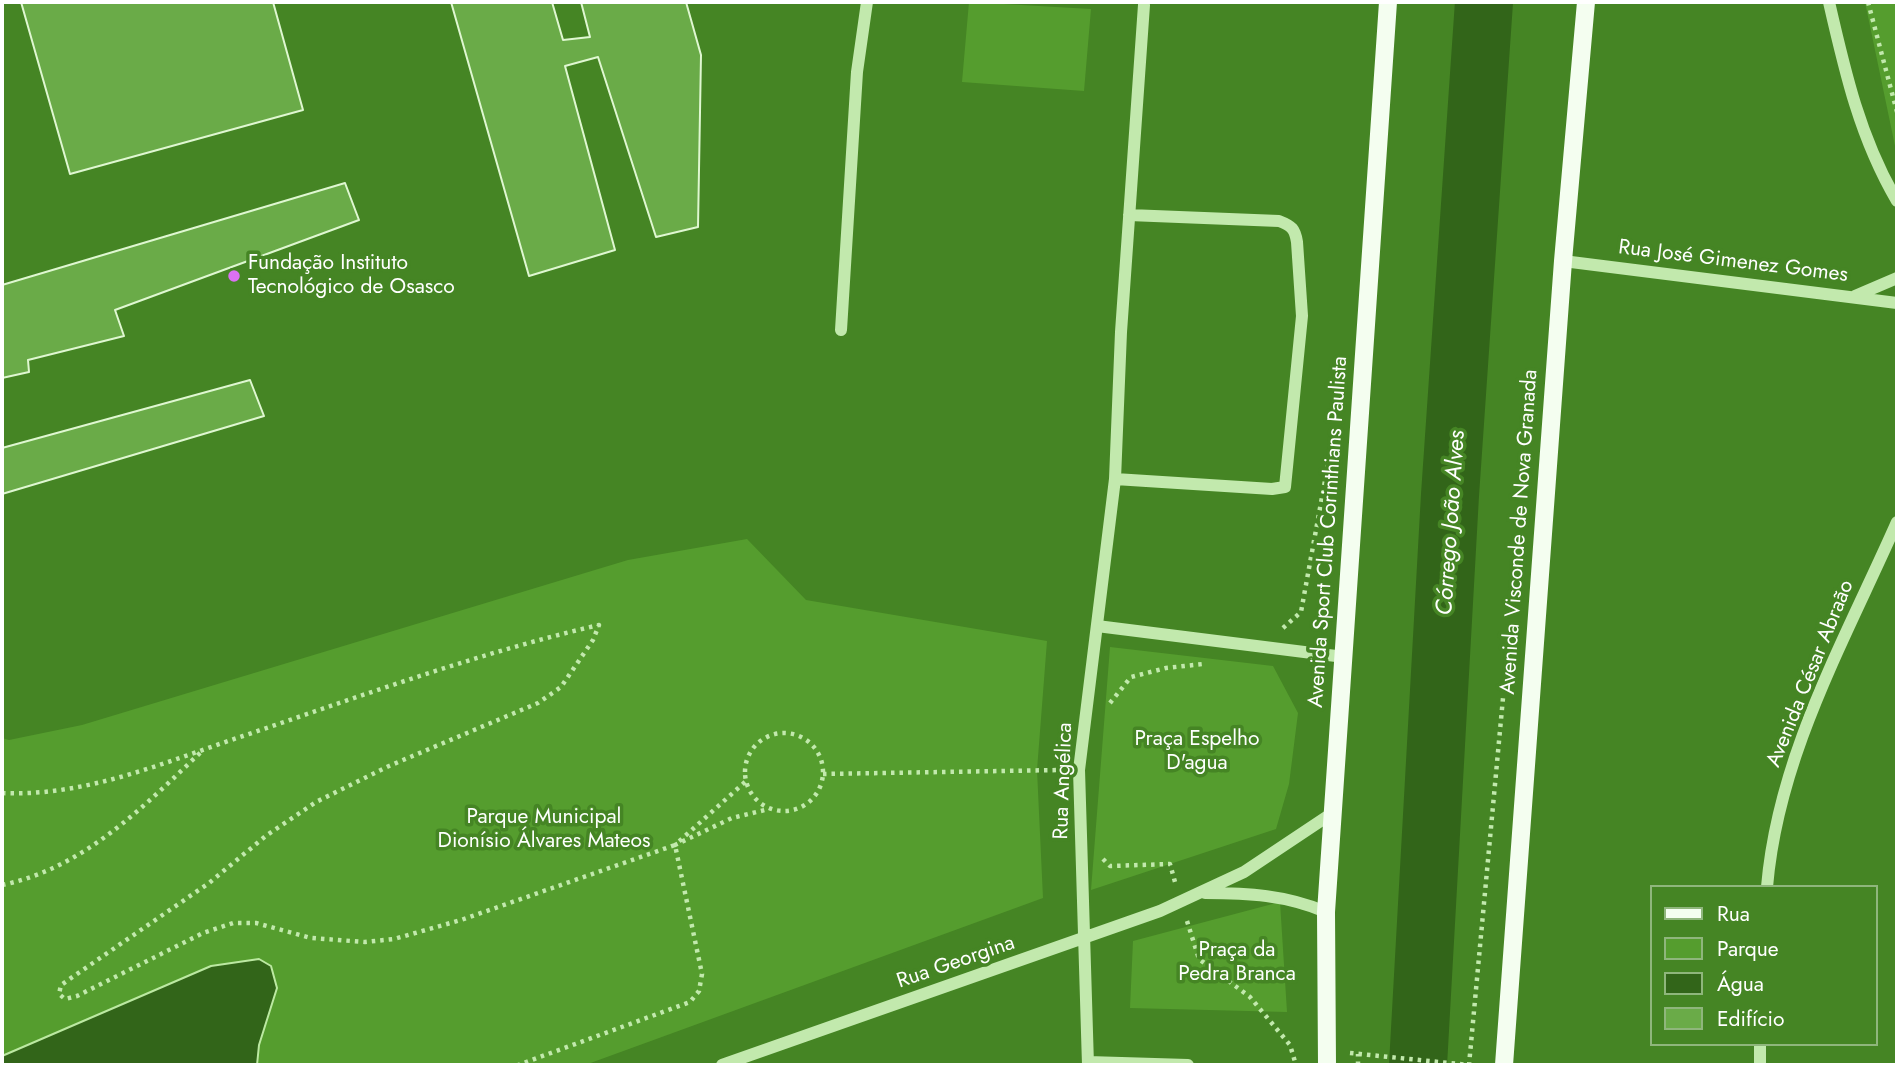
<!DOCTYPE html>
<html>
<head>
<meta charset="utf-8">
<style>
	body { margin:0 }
	#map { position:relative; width:1899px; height:1067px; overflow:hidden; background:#458524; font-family:Jost,sans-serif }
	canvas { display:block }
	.frame { position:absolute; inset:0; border:4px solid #fff; pointer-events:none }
	.legend { position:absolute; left:1650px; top:885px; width:228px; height:161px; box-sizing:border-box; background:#458524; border:2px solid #8fb67c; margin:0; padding:9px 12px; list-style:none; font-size:21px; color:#fff }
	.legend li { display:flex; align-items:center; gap:14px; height:35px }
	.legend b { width:35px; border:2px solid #8fb67c }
</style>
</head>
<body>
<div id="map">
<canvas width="1899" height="1067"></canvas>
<div class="frame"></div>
<ul class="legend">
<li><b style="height:9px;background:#f4fef0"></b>Rua</li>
<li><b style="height:19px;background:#559d2e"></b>Parque</li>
<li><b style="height:19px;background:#326519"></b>Água</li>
<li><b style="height:19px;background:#6aab48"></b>Edifício</li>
</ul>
</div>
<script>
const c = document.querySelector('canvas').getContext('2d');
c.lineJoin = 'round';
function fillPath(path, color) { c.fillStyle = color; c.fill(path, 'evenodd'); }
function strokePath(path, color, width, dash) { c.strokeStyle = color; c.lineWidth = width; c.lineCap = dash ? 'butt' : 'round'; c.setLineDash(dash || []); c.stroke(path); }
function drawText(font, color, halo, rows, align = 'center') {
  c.font = font + ' Jost,sans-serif'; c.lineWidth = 7; c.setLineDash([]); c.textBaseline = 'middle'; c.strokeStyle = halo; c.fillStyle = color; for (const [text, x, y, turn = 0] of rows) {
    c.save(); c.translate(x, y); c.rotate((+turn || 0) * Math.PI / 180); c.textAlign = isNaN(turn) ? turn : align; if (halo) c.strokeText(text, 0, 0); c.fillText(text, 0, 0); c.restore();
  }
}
const green = new Path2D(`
	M969 2 1091 9 1084 91 962 82Z
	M1865 2H1897V152L1895 146Z
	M747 539 806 600 1047 641 1037 770 1043 898 585 1065H2V738L9 740 82 725 628 560Z
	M1110 647 1273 666 1298 713 1289 784 1276 829 1091 890Z
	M1280 902 1287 1012 1130 1008 1133 941Z`);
const water = new Path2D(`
	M259 959 271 966 277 988 259 1045 257 1065H2V1056L211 966Z`);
const river = new Path2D(`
	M1418 1065 1450 495 1484 2`);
const building = new Path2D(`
	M21 2H273L303 110 70 174Z
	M451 2H552L563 40 590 37 581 2H686L701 55 698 227 656 237 598 57 565 66 615 250 529 276Z
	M345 183 359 220 115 310 124 336 28 360 29 372 2 378V285Z
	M250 380 264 416 2 494V448Z`);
const path = new Path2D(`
	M1868 2 1897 112
	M1283 628 1301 612 1329 459
	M1110 703 1131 677 1166 668 1203 664
	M745 772a39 39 0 1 1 78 0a39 39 0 1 1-78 0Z
	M823 774 1060 770
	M745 782 675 845 732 818 769 809
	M2 793C86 797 165 762 243 736 361 696 478 653 599 625L593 640 561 687 538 703 389 766 316 802 267 835 209 883 61 985 59 994 65 999 77 996 203 933 233 923H256L311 938 365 942 394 939 461 920 675 845 702 974 699 991 690 1002 518 1065
	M1103 859 1110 866 1170 864 1175 882
	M2 885C84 868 142 808 201 752
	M1187 921 1199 959 1250 997 1290 1045 1296 1065
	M1350 1053 1469 1065 1503 698
	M1358 1065V1054`);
const minor = new Path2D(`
	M1829 2C1845 72 1860 138 1897 201
	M1563 261 1897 303
	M1855 296 1897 278
	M841 330 857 72 867 2
	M1115 479 1272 489 1285 487 1302 316 1297 242C1295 229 1292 226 1279 221L1129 215
	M1097 626 1344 657
	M1767 887C1778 756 1845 640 1897 522
	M1205 893C1248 893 1286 895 1326 912
	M1088 1062 1188 1065
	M722 1065 1160 911 1244 872 1334 812
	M1088 1065 1079 770 1115 479 1121 332 1144 5
	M1760 1065V1044`);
const major = new Path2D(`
	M1327 1065 1326 912 1388 2
	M1504 1065 1563 261 1586 2`);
const markers = [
	[234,276,7,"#db71f3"]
];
const streetNames = [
	["Rua José Gimenez Gomes",1733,262,7],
	["Avenida Sport Club Corinthians Paulista",1329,532,-86],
	["Avenida Visconde de Nova Granada",1520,532,-86],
	["Avenida César Abraão",1811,674,-68],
	["Rua Angélica",1064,781,-88],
	["Rua Georgina",956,963,-19]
];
const poiNames = [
	["Fundação Instituto",248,264],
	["Tecnológico de Osasco",248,288]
];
const parkNames = [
	["Praça Espelho",1197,740],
	["D'agua",1197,764],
	["Parque Municipal",544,818],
	["Dionísio Álvares Mateos",544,842],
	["Praça da",1237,951],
	["Pedra Branca",1237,975]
];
const waterNames = [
	["Córrego João Alves",1452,523,-86]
];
fillPath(green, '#559d2e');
fillPath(water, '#326519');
strokePath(water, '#bce9a2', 2);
strokePath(river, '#326519', 58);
fillPath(building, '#6aab48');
strokePath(building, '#dff7d1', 2);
strokePath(path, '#c2e9ad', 4.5, [3.5, 5]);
strokePath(minor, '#c2e9ad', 12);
strokePath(major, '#f4fef0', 18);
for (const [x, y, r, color] of markers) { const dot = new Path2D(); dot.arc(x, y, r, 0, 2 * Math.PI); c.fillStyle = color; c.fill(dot); strokePath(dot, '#458524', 2.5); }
drawText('21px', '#fff', '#458524', streetNames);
drawText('21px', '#fff', '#458524', poiNames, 'left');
drawText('21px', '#fdfffd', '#458524', parkNames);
drawText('italic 23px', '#fff', '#458524', waterNames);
</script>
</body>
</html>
